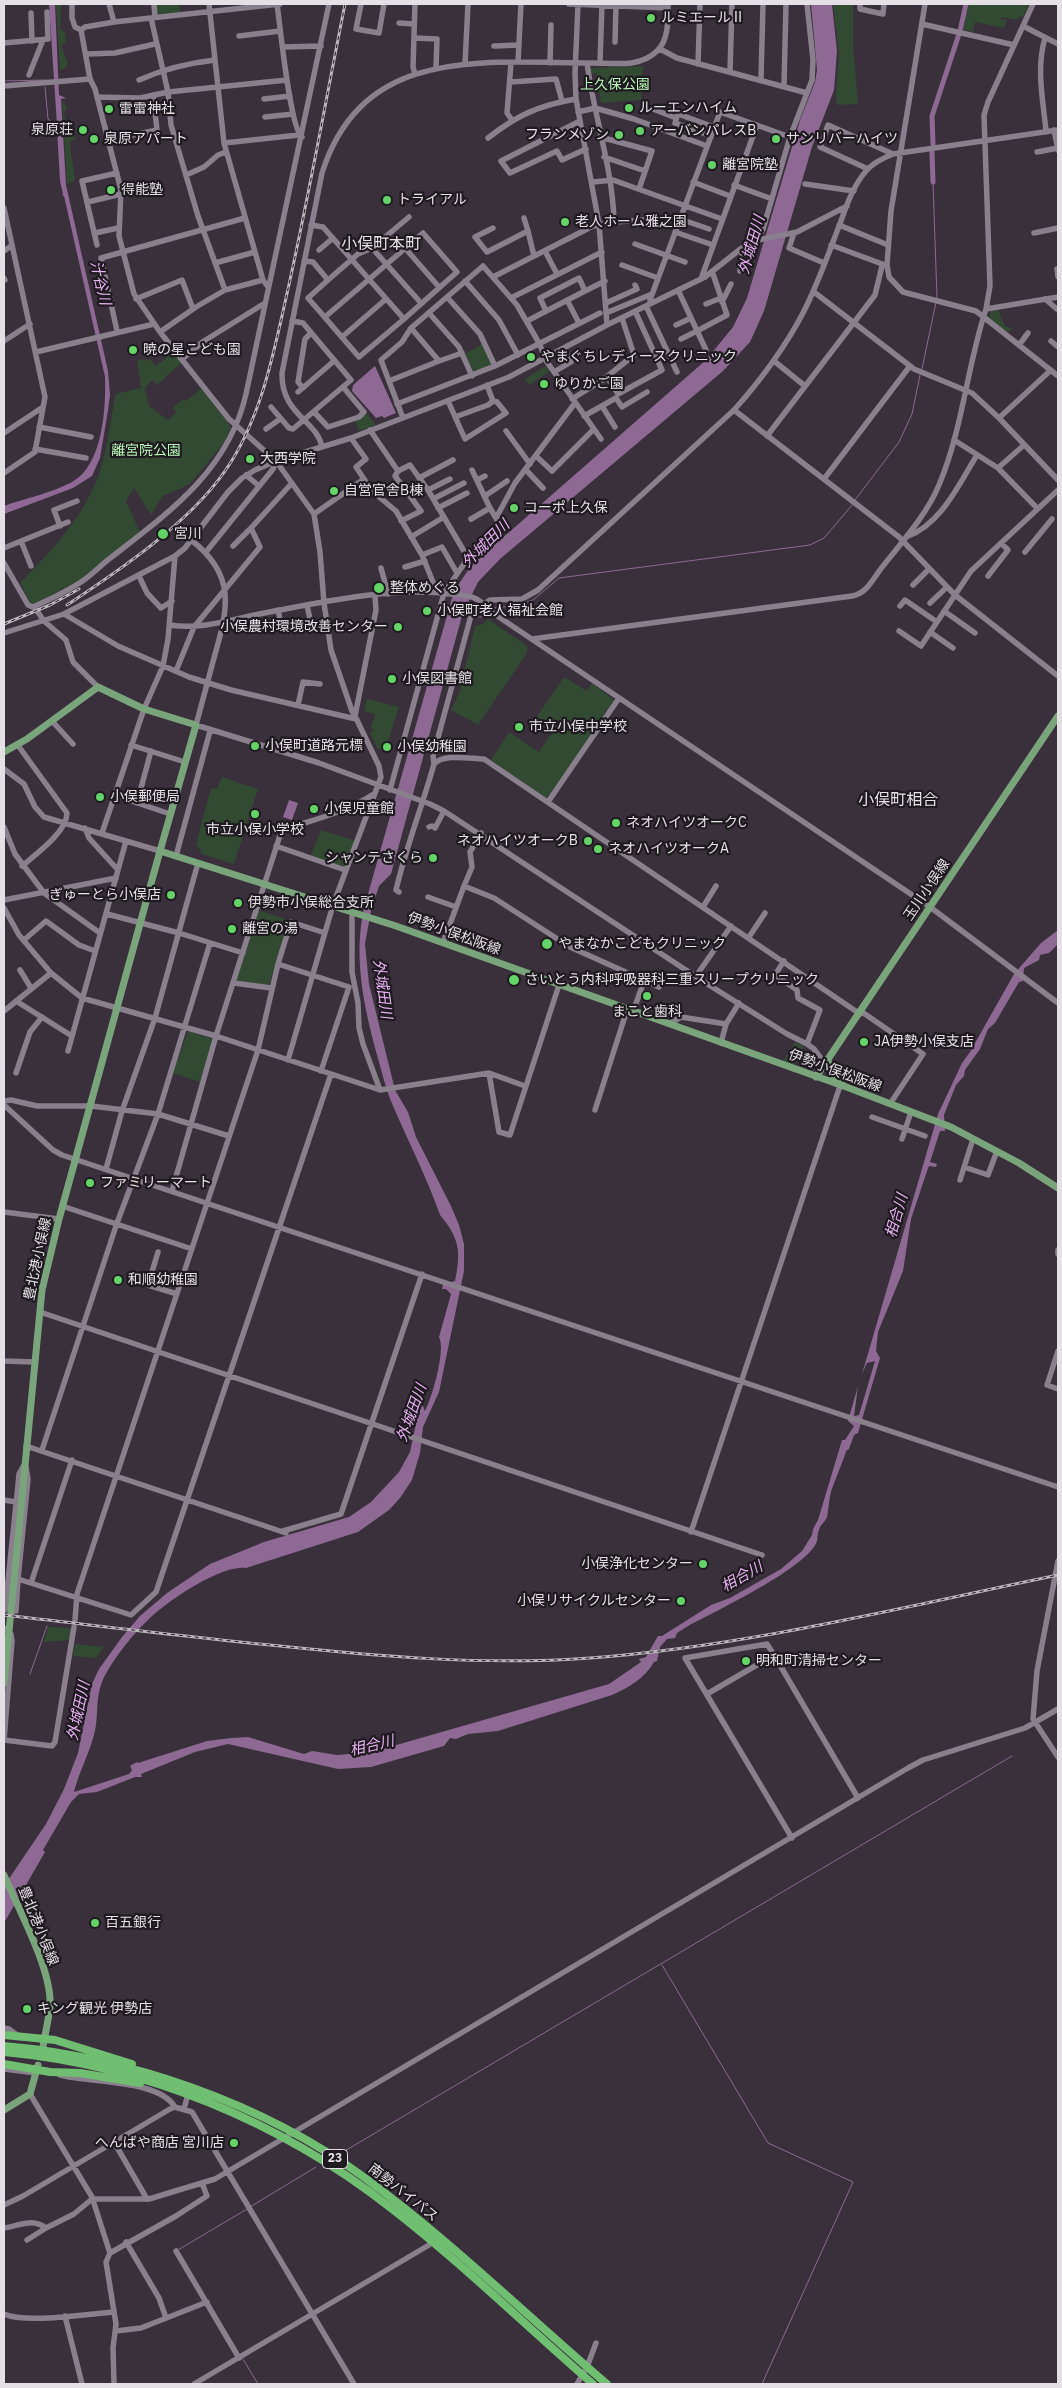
<!DOCTYPE html>
<html>
<head>
<meta charset="utf-8">
<style>
	body { margin:0 }
	#map { position:relative; width:1062px; height:2388px; overflow:hidden; background:#39303b; font-family:"IBM Plex Sans",sans-serif }
	canvas { display:block }
	.frame { position:absolute; inset:0; border:5px solid #e5dfe6; pointer-events:none }
</style>
</head>
<body>
<div id="map">
<canvas width="1062" height="2388"></canvas>
<div class="frame"></div>
</div>
<script>
const c = document.querySelector('canvas').getContext('2d');
c.lineJoin = 'round';
function fillPath(path, color) { c.fillStyle = color; c.fill(path, 'evenodd'); }
function strokePath(path, color, width, dash) { c.strokeStyle = color; c.lineWidth = width; c.lineCap = dash ? 'butt' : 'round'; c.setLineDash(dash || []); c.stroke(path); }
function drawText(font, color, halo, rows, align = 'center') {
  c.font = font + ' "IBM Plex Sans","Noto Sans JP",sans-serif'; c.lineWidth = 4.5; c.setLineDash([]); c.textBaseline = 'middle'; c.strokeStyle = halo; c.fillStyle = color; for (const [text, x, y, turn = 0] of rows) {
    c.save(); c.translate(x, y); c.rotate((+turn || 0) * Math.PI / 180); c.textAlign = isNaN(turn) ? turn : align; if (halo) c.strokeText(text, 0, 0); c.fillText(text, 0, 0); c.restore();
  }
}
const green = new Path2D(`
	M56 4H61L60 29 65 33 66 42 61 45 68 64 64 69H60Z
	M156 4H179L180 13 157 15Z
	M833 4H853V44L858 104 837 105 836 93 839 55Z
	M969 4H1029L1023 17 1019 16 1018 20 1001 17V19L1007 20 1004 28 975 22 973 32 963 30Z
	M643 66 641 100 601 103 596 73 590 74 589 68Z
	M62 100 67 107 64 112 66 123H71L76 139 70 141C70 155 74 166 75 180L67 184Z
	M998 310 1005 326 1012 328 1008 333 989 318 991 311Z
	M482 344 492 364 474 373 465 354Z
	M173 352 181 363 157 385 152 380 145 388 149 406 168 420 176 413 173 408 182 400 186 401 202 388 231 427 224 443 190 484 163 496 151 515 134 488 126 501 140 532 85 577 35 604H31L20 583C54 548 90 511 103 461 109 439 111 416 116 394L141 388 137 360 150 359 156 366Z
	M546 366 550 371 530 385 525 379Z
	M367 414 376 425 359 431 355 421Z
	M488 619 527 646V653L478 725 451 710 460 691 475 626 483 624Z
	M564 677 587 691 592 683 614 700 548 799 491 760 509 732 539 752 554 730 536 718Z
	M367 699 399 707 385 750 377 748 370 733 373 731 371 727 375 714 364 711Z
	M222 777 258 789 234 864 202 854 196 844 211 788 217 789Z
	M321 830 356 841 345 870 310 858Z
	M258 910 289 920 269 986 236 981Z
	M188 1031 213 1039 200 1082 173 1073Z
	M795 1042 804 1046 794 1065 783 1061Z
	M48 1627 72 1628 70 1640 44 1642Z
	M75 1644 104 1647 96 1658 73 1656Z`);
const water = new Path2D(`
	M49 4H55L59 95 66 98 61 99 66 185 108 371 110 395 108 410 100 458 92 476 73 488 4 514V506C26 498 52 493 72 482 103 465 106 408 105 377L64 196 62 195 63 194 60 181 57 129 54 126 57 125Z
	M811 4H832L837 51 834 90 812 147 764 311 750 342 723 371 500 559 478 582 464 611 467 613 466 616H462L391 874 379 886 371 911 365 944 369 984 395 1090 408 1112 416 1137 451 1206 459 1225 464 1244V1271L439 1392 423 1427 420 1453 412 1480 400 1498 389 1510 358 1532 246 1568C221 1564 164 1603 147 1621 132 1635 110 1663 102 1682 95 1699 99 1717 94 1735 89 1754 79 1772 74 1792L129 1774 132 1770 130 1766 137 1762 138 1763 207 1741 231 1738 248 1737 304 1754 312 1751 337 1755 372 1752 609 1684 641 1662 639 1659 646 1657 658 1636H662L711 1605 730 1598 781 1569 802 1551 812 1535 813 1529 818 1520 842 1440H845L854 1426 848 1421 858 1386 854 1416 859 1415 875 1361 867 1363 862 1374 938 1114 962 1063 970 1052 1014 974 1041 943 1058 930V944L1049 953 1040 955 1039 960 1024 968 1023 981 1019 982 995 1023 988 1029 980 1049 965 1070 964 1076 956 1085 944 1115 945 1131H940L930 1162 937 1164 936 1167 929 1166 927 1171 911 1219 903 1271 878 1332 876 1351 880 1358 858 1433 854 1435 849 1449 846 1451C846 1454 833 1485 831 1492 829 1499 828 1514 827 1517 825 1522 820 1525 819 1530 817 1534 818 1538 817 1541 809 1567 714 1612 688 1626L677 1633 675 1638 667 1639 660 1647 657 1661 654 1662C645 1678 628 1688 612 1695L498 1731 468 1734 456 1739 450 1738 444 1746 371 1767 338 1769 228 1744 195 1752 141 1774 142 1777H135L97 1792 79 1794 71 1802 43 1850 45 1852 4 1923V1886L46 1824 64 1789 78 1753 92 1684 99 1669 122 1637 140 1616 167 1593 210 1564 264 1542 349 1517 371 1502 399 1472 410 1452 420 1405 423 1406 425 1411C432 1398 446 1350 439 1337L451 1294 446 1289H442L443 1284 455 1281C461 1252 460 1239 440 1215 427 1178 409 1143 393 1106 386 1090 382 1072 377 1055 364 1007 353 958 364 908L454 591 471 566 483 555 706 360 733 327 747 298 800 120 815 82 817 70Z
	M375 366 396 413 384 418 382 416 376 418 352 391 353 385Z
	M289 800 298 803 292 820 283 817Z`);
const stream = new Path2D(`
	M4 81 45 80
	M45 87 48 119 55 125
	M933 182 937 298
	M922 369 936 302
	M855 500 899 442 912 414 920 375
	M492 608 514 606 533 600 559 578 810 545 824 538 853 504
	M473 617H482L487 612
	M30 1674 47 1626
	M662 1965 768 2143 853 2182 762 2384
	M343 2152 1012 1756
	M250 2207 316 2167
	M178 2250 247 2209
	M243 2359 258 2384`);
const canal = new Path2D(`
	M933 144 932 116 960 31 966 4
	M932 152 933 182`);
const minor = new Path2D(`
	M72 4V18L75 27 81 30
	M109 4 114 22
	M154 4 155 17
	M209 4 224 143 263 280 268 287
	M277 4C280 24 290 129 302 137
	M280 4 114 22 85 27 81 30 90 79 95 89 121 190 119 236 134 294 160 332 229 419 276 461 314 514 320 552 324 603 331 650 352 711 355 716
	M361 4 356 29 379 33 384 4
	M415 4 413 67 415 74
	M569 4 668 8
	M578 4 575 73 576 99 599 224 607 325
	M860 4V9L883 14 884 4
	M925 4 891 211 887 265 889 277 903 292 976 311 1058 376
	M31 13 32 41
	M151 18 168 92 171 125 198 216 225 290
	M399 23 414 24
	M922 24 1014 45
	M1023 26 1058 44
	M239 36 280 31
	M414 38 437 39 436 68
	M1045 38C1036 68 1043 100 1046 131
	M615 42 616 5
	M4 43 48 39 47 12
	M494 46 519 45
	M283 47 321 46
	M660 49 677 58 807 93
	M87 54 115 53 155 44
	M518 62 521 4
	M511 63 507 113 512 120
	M550 63 551 25
	M600 63 602 4
	M465 64 468 4
	M698 64 700 4
	M730 72 732 4
	M29 75 43 40
	M761 79 763 4
	M139 80C164 69 188 63 215 60
	M510 82 556 79 562 101
	M784 85 786 4
	M4 86 90 79
	M97 97 140 98 168 92 287 80
	M264 99 290 96
	M653 109 676 118
	M578 112 595 108 634 119 707 146
	M265 117 293 114
	M580 121 501 161 510 173 557 151 562 160 586 149
	M1054 130 1058 150
	M711 136 675 123 678 114 714 127
	M600 137 652 151 639 189
	M488 138C517 115 540 105 576 99
	M109 140 157 130 153 95
	M224 143 299 135
	M1037 152 1058 148
	M604 157 645 171
	M868 169 820 147 828 125 893 154
	M186 175 204 167 218 155 226 152
	M593 182 613 180 722 219
	M693 182 730 196
	M805 184 854 191
	M734 185 772 199
	M88 202 121 194
	M4 208 45 397 35 452 4 473
	M524 218 528 231
	M680 219 709 229
	M614 222 659 219
	M311 225 323 227 404 319 359 357 308 298 328 280
	M839 225 888 245
	M493 228 475 237 487 252 528 231 534 256
	M675 232 713 245
	M95 233 118 228
	M794 233 789 248 824 263
	M1034 233 1058 228
	M758 239 763 229 790 137 812 80 813 60 807 4
	M635 244 685 262
	M97 245 82 181 117 173
	M831 245 885 265
	M372 248 421 303
	M405 248 439 287
	M319 250 333 238
	M4 251 11 246
	M545 251 557 274
	M304 261 313 262 328 280 358 254 372 248 409 217
	M215 263 255 252
	M622 265 658 278
	M1057 269 1058 277
	M740 271 743 247
	M493 277 593 226 614 222C613 170 594 116 587 63
	M4 278 5 280
	M701 279 757 125
	M465 281 499 320 518 355
	M678 290 706 350
	M585 291 605 281
	M814 292 914 369 972 393 999 418 1058 480
	M447 297 480 334 495 366
	M511 298 602 252
	M136 299 182 280 193 309
	M1045 299 1058 310
	M567 300 579 323
	M722 302 731 284
	M606 303 637 289 635 285
	M650 304V300L720 112 790 137
	M706 304 721 298
	M646 306 677 372
	M986 309 1058 297
	M429 313 459 347 472 376
	M606 313 652 294
	M325 317 423 233 457 272 404 319
	M527 321 585 291 579 278 540 298 546 311
	M676 325 691 318
	M117 331 101 258 245 218
	M697 331 727 315 712 271
	M160 332 196 307 225 290 263 280
	M342 337 386 299
	M681 339 697 331
	M4 341 30 324
	M1051 341 1058 347
	M1019 345 1028 333
	M36 352 154 324
	M182 359 204 341 265 303
	M439 361 462 353
	M774 361 805 386
	M554 372 571 362 565 351
	M607 377 618 394 662 370 635 311
	M389 381 439 361 411 328
	M303 388 298 382 305 339 311 333
	M298 392 334 361
	M572 399 604 379 634 355 622 318
	M448 401 465 439 506 413 497 402 493 401 487 385
	M397 404 495 366 600 313
	M602 406 615 427
	M271 407 289 428 293 429 351 380 303 323 292 321
	M734 410 899 537 955 595 1058 676
	M314 412 328 427 359 417 364 412 343 387
	M584 416 616 398 622 407 647 392
	M455 417 488 405 493 401
	M403 418 381 360 402 342 411 328 483 266 517 305 539 343 547 362 601 439
	M999 418 1051 370
	M39 427 91 437
	M266 429 280 419
	M370 430 398 471 410 465 428 490 468 558
	M506 431 530 464
	M4 433 43 407
	M767 436 875 295 882 266
	M351 438 366 459 356 467 372 491 396 511 422 555 437 592
	M954 440 998 468 1037 508
	M322 447C317 420 281 415 282 373L322 173C363 44 485 63 592 63 614 63 640 68 657 51 669 40 668 19 668 4
	M35 449 86 458
	M536 456 552 471 594 429
	M998 468 1024 445
	M472 470 490 508
	M526 470 543 488
	M398 471 395 476 421 511 401 521
	M246 475 259 486
	M419 478 453 460
	M824 479 910 366
	M477 480 485 476
	M428 490 450 479
	M485 496 507 481
	M433 499 464 483
	M438 508 467 493
	M314 514 364 479
	M471 519 490 508 496 518
	M60 526 54 510 77 501
	M411 537 444 517
	M906 537C941 525 959 484 977 455
	M191 540C237 575 228 609 214 658 208 680 202 703 196 725L319 763 430 804 444 811 701 980 787 1034 807 1044 814 1049 825 1064
	M21 541 31 566
	M233 546 251 528
	M4 548 68 522
	M206 552 273 469 276 461
	M1025 552 1052 519
	M422 555 442 547 457 573
	M4 563 28 605 35 608 44 621 66 640 73 662 98 687
	M405 567 425 561
	M381 568 388 594
	M139 576 147 593 161 608 172 601
	M988 576 1008 550 1001 543
	M913 585 929 569
	M930 603 947 587
	M900 606 905 600 937 622
	M33 607C51 599 68 591 84 580 94 573 103 563 113 556 171 511 229 469 246 394L329 4
	M278 610 282 628 311 624 307 605
	M944 611 975 633
	M64 614 118 646 189 677 231 690 356 719
	M170 625C200 630 230 620 259 614 318 603 392 586 451 594 467 596 478 595 487 609L930 907 1058 1003
	M899 631 921 646 971 571 1058 490
	M930 632 953 648
	M4 633 64 614 175 556 185 548 228 492 242 478 255 470 276 461 351 438 509 377 607 325 705 277 743 247 753 241 797 232 847 206
	M532 639 852 596C867 594 874 577 883 566 903 541 927 514 939 485 963 428 967 366 986 309L990 286 984 115 988 102 1033 4
	M176 671 194 627 260 547 251 528 292 483
	M298 705 303 682 320 684
	M52 721 73 744
	M17 744 67 813C67 832 36 854 22 866
	M131 745 185 762
	M434 764 433 756 472 612 490 600 522 599 538 590 734 410C761 380 784 349 803 313 818 284 829 252 841 221 847 204 854 184 867 170 874 162 883 158 893 154L1058 130
	M4 769 24 784 35 807 44 817 160 851
	M390 790 444 593 468 558 501 530 496 518 515 483 575 403
	M114 795 170 814
	M548 802 619 698
	M137 803 151 751
	M4 827 15 854 44 893 100 933
	M429 827 432 826 435 828 444 811
	M85 828 89 838 118 870
	M102 833 144 709 163 666 168 639 175 556
	M276 846 345 870
	M176 856 210 731
	M464 886 472 867 470 852 481 833
	M399 892 396 890C406 847 422 807 434 764 444 753 471 759 484 759L860 1014
	M428 897 456 907
	M4 900 116 878
	M703 907 716 886
	M4 908 19 935 51 973 82 998 216 1036 380 1090 489 1073 525 1086
	M107 914 179 933 243 953
	M352 917V972L358 1003 359 1028 363 1044 380 1090
	M749 937 765 913
	M24 940 46 921 79 945 95 951
	M443 943 464 886 494 898 570 947 659 987
	M784 961 775 975 797 990 798 998 820 1010 807 1044
	M278 964 291 922 325 933
	M20 970 31 988
	M696 976 731 926
	M234 983 271 988
	M16 1001 72 1036
	M4 1011 51 973
	M633 1012 644 981
	M862 1012 923 1054 890 1104
	M669 1024 681 1017 726 1024
	M721 1043 726 1024 739 1003
	M68 1051 126 841
	M288 1060 333 905 381 777 379 766 355 716 376 610 375 596
	M16 1073 30 1032 42 1017
	M489 1073 499 1132 510 1135 559 985
	M4 1101 11 1100 37 1106H91L158 1114 229 1136
	M4 1105 53 1150 62 1155 1058 1487
	M595 1110 627 1010
	M872 1117 925 1136
	M902 1139 911 1112
	M964 1167 988 1175 997 1151
	M106 1169 122 1111 155 1018 198 863
	M960 1180 973 1139
	M172 1191 216 1036 282 829C310 822 348 811 372 795
	M62 1206 192 1249
	M4 1212 59 1219
	M1058 1250V1254
	M158 1252 148 1285 177 1294
	M40 1312 762 1555
	M1058 1351 1047 1385 1058 1389
	M4 1361 35 1362
	M26 1446 286 1533
	M42 1450 117 1223 158 1114 210 943
	M4 1500 16 1502
	M283 1531 341 1514 422 1274
	M691 1532 840 1086
	M1058 1561 1037 1671 1033 1719 1058 1757
	M15 1580 18 1579 28 1479 26 1467
	M31 1583 72 1460
	M5 1610 18 1485 19 1474 25 1463
	M16 1611 18 1579 131 1615 156 1592 331 1074
	M75 1620 77 1594 258 1050 278 964 349 987 321 1071
	M4 1628 11 1634 12 1641 4 1740
	M774 1655 767 1644 685 1658 792 1838
	M707 1694 774 1655 858 1798
	M4 1740 52 1746 55 1742 74 1627
	M4 2028 9 2029 17 2035
	M4 2069 36 2073
	M60 2075C90 2083 158 2079 175 2107
	M30 2094 92 2197 108 2247 110 2253 106 2262 116 2324 113 2348 114 2384
	M184 2109 188 2094
	M114 2142 147 2199
	M4 2205 23 2196 170 2109 175 2107 192 2112 354 2384
	M4 2228C19 2226 32 2217 46 2228
	M27 2240 46 2228 74 2214 92 2199H149L215 2179 908 1768 923 1760 1025 1728 1058 1709
	M126 2242 159 2298 166 2318
	M176 2251 239 2358
	M110 2253 176 2216 207 2196 202 2183
	M4 2314C26 2324 88 2314 114 2312
	M65 2316 82 2384
	M116 2331 141 2328 207 2302
	M194 2384 429 2245
	M577 2384 587 2367 596 2343`);
const major = new Path2D(`
	M4 752 27 739 98 687 144 709 196 725 160 851 396 926 849 1088 951 1127 1019 1163 1058 1188
	M828 1060 831 1073 842 1084
	M816 1077 1058 716
	M4 1683 42 1290 59 1219 160 851
	M4 1875C18 1908 52 1970 50 2005 49 2019 45 2033 43 2047
	M4 2110 30 2094 38 2065`);
const highway = new Path2D(`
	M4 2035 55 2040 132 2064
	M4 2046C129 2057 263 2103 365 2178 451 2241 526 2315 607 2384
	M4 2052C144 2065 280 2121 391 2208 462 2263 526 2326 593 2384
	M4 2064 50 2072 80 2073 140 2083`);
const rail = new Path2D(`
	M67 605C120 570 189 523 225 471 262 418 274 351 288 289 309 195 326 99 345 4
	M4 624 50 605 79 589
	M4 1615C92 1625 181 1636 270 1645 376 1656 483 1666 590 1658 748 1646 903 1607 1058 1575`);
const markers = [
	[651,18,5,"#64d468"],
	[629,108,5,"#64d468"],
	[109,109,5,"#64d468"],
	[83,130,5,"#64d468"],
	[640,131,5,"#64d468"],
	[619,135,5,"#64d468"],
	[94,139,5,"#64d468"],
	[776,139,5,"#64d468"],
	[712,165,5,"#64d468"],
	[111,190,5,"#64d468"],
	[387,200,5,"#64d468"],
	[565,222,5,"#64d468"],
	[133,350,5,"#64d468"],
	[531,357,5,"#64d468"],
	[544,384,5,"#64d468"],
	[250,459,5,"#64d468"],
	[334,491,5,"#64d468"],
	[514,508,5,"#64d468"],
	[163,534,6,"#64d468"],
	[379,588,6,"#64d468"],
	[427,611,5,"#64d468"],
	[398,627,5,"#64d468"],
	[392,679,5,"#64d468"],
	[519,727,5,"#64d468"],
	[255,746,5,"#64d468"],
	[387,747,5,"#64d468"],
	[100,797,5,"#64d468"],
	[314,809,5,"#64d468"],
	[255,814,5,"#64d468"],
	[616,823,5,"#64d468"],
	[588,841,5,"#64d468"],
	[598,849,5,"#64d468"],
	[433,858,5,"#64d468"],
	[171,895,5,"#64d468"],
	[238,903,5,"#64d468"],
	[232,929,5,"#64d468"],
	[547,944,6,"#64d468"],
	[514,980,6,"#64d468"],
	[647,996,5,"#64d468"],
	[864,1042,5,"#64d468"],
	[90,1183,5,"#64d468"],
	[118,1280,5,"#64d468"],
	[703,1564,5,"#64d468"],
	[681,1601,5,"#64d468"],
	[746,1661,5,"#64d468"],
	[95,1923,5,"#64d468"],
	[27,2009,5,"#64d468"],
	[234,2143,5,"#64d468"]
];
const shields = [
	[335,2159,25]
];
const shieldNames = [
	["23",335,2159]
];
const poiNames = [
	["ルミエールⅡ",661,18],
	["ルーエンハイム",639,108],
	["雷雷神社",119,109],
	["泉原荘",73,130,"right"],
	["アーバンパレスB",650,131],
	["フランメゾン",609,135,"right"],
	["泉原アパート",104,139],
	["サンリバーハイツ",786,139],
	["離宮院塾",722,165],
	["得能塾",121,190],
	["トライアル",397,200],
	["老人ホーム雅之園",575,222],
	["暁の星こども園",143,350],
	["やまぐちレディースクリニック",541,357],
	["ゆりかご園",554,384],
	["大西学院",260,459],
	["自営官舎B棟",344,491],
	["コーポ上久保",524,508],
	["宮川",174,534],
	["整体めぐる",390,588],
	["小俣町老人福祉会館",437,611],
	["小俣農村環境改善センター",388,627,"right"],
	["小俣図書館",402,679],
	["市立小俣中学校",529,727],
	["小俣町道路元標",265,746],
	["小俣幼稚園",397,747],
	["小俣郵便局",110,797],
	["小俣児童館",324,809],
	["ネオハイツオークC",626,823],
	["市立小俣小学校",255,830,"center"],
	["ネオハイツオークB",578,841,"right"],
	["ネオハイツオークA",608,849],
	["シャンテさくら",423,858,"right"],
	["ぎゅーとら小俣店",161,895,"right"],
	["伊勢市小俣総合支所",248,903],
	["離宮の湯",242,929],
	["やまなかこどもクリニック",558,944],
	["さいとう内科呼吸器科三重スリープクリニック",525,980],
	["まこと歯科",647,1012,"center"],
	["JA伊勢小俣支店",874,1042],
	["ファミリーマート",100,1183],
	["和順幼稚園",128,1280],
	["小俣浄化センター",693,1564,"right"],
	["小俣リサイクルセンター",671,1601,"right"],
	["明和町清掃センター",756,1661],
	["百五銀行",105,1923],
	["キング観光 伊勢店",37,2009],
	["へんばや商店 宮川店",224,2143,"right"]
];
const parkNames = [
	["上久保公園",615,85],
	["離宮院公園",146,451]
];
const streetNames = [
	["玉川小俣線",927,890,-56],
	["伊勢小俣松阪線",454,934,20],
	["伊勢小俣松阪線",835,1071,20],
	["豊北港小俣線",38,1259,-78],
	["豊北港小俣線",38,1926,68],
	["南勢バイパス",403,2193,38]
];
const waterNames = [
	["外城田川",752,245,-74],
	["汁谷川",100,283,77],
	["外城田川",486,544,-45],
	["外城田川",382,989,82],
	["相合川",897,1216,-74],
	["外城田川",412,1413,-70],
	["相合川",742,1577,-30],
	["外城田川",79,1711,-78],
	["相合川",372,1746,-13]
];
const quarterNames = [
	["小俣町本町",381,244],
	["小俣町相合",898,800]
];
fillPath(green, '#324a32');
fillPath(water, '#8d6993');
strokePath(stream, '#8d6993', 1);
strokePath(canal, '#8d6993', 5);
strokePath(minor, '#8a7f8c', 5.5);
strokePath(major, '#7aa57c', 7);
strokePath(highway, '#70be71', 8);
strokePath(rail, '#bbb4bc', 3);
strokePath(rail, '#1e1a1f', 1, [4]);
for (const [x, y, r, color] of markers) { const dot = new Path2D(); dot.arc(x, y, r, 0, 2 * Math.PI); c.fillStyle = color; c.fill(dot); strokePath(dot, '#1e1a1f', 2); }
for (const [x, y, w] of shields) { const box = new Path2D(); box.roundRect(x - w / 2, y - 9.5, w, 19, 4); c.fillStyle = '#1e1a1f'; c.fill(box); strokePath(box, '#e5dfe6', 1); }
drawText('bold 12px', '#e5dfe6', null, shieldNames);
drawText('14px', '#e5dfe6', '#1e1a1f', poiNames, 'left');
drawText('14px', '#b8f7b7', '#1e1a1f', parkNames);
drawText('14px', '#e5dfe6', '#1e1a1f', streetNames);
drawText('italic 15px', '#e8b1f3', '#1e1a1f', waterNames);
drawText('16px', '#e5dfe6', '#1e1a1f', quarterNames);
</script>
</body>
</html>
